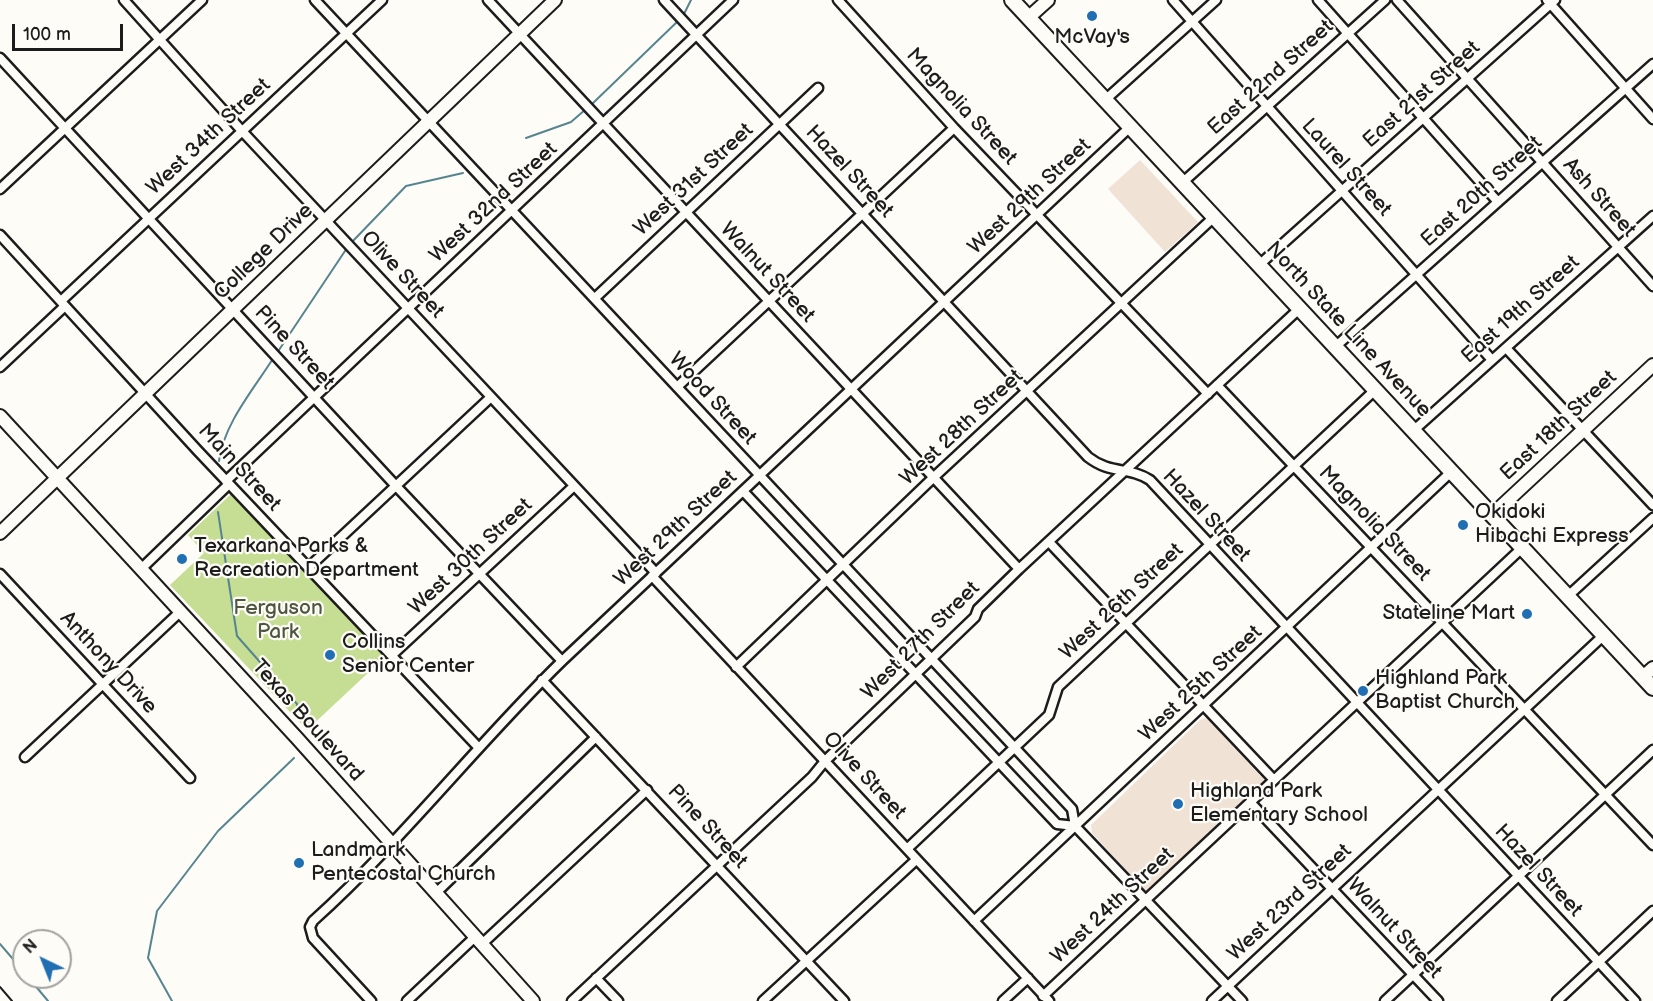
<!DOCTYPE html>
<html>
<head>
<meta charset="utf-8">
<style>
	body { margin:0 }
	#map { position:relative; width:1653px; height:1001px; overflow:hidden; background:#fdfcf7; font-family:"Balsamiq Sans",sans-serif }
	canvas { display:block }
	.north { position:absolute; left:12px; top:929px; width:60px; height:60px; box-sizing:border-box; background:#fdfcf7; border:2px solid #a3a29f; border-radius:50%; rotate:317deg; font-size:16px; font-weight:700; line-height:24px; text-align:center; color:#1c1c1c }
	.north::after { content:''; display:block; margin:auto; width:21px; height:27px; background:#1f6fb2; clip-path:polygon(50% 0,100% 100%,50% 72%,0 100%) }
	.scale { position:absolute; left:12px; top:24px; width:111px; height:27px; box-sizing:border-box; border:3px solid #1c1c1c; border-top:0; padding-left:8px; font-size:18px; line-height:21px; white-space:nowrap; color:#1c1c1c; -webkit-text-stroke:4px #fdfcf7; paint-order:stroke }
</style>
</head>
<body>
<div id="map">
<canvas width="1653" height="1001"></canvas>
<div class="north">N</div>
<div class="scale">100 m</div>
</div>
<script>
const c = document.querySelector('canvas').getContext('2d');
c.lineJoin = 'round';
function fillPath(path, color) { c.fillStyle = color; c.fill(path, 'evenodd'); }
function strokePath(path, color, width, dash) { c.strokeStyle = color; c.lineWidth = width; c.lineCap = dash ? 'butt' : 'round'; c.setLineDash(dash || []); c.stroke(path); }
function drawText(font, color, halo, rows, align = 'center') {
  c.font = font + ' "Balsamiq Sans",sans-serif'; c.lineWidth = 4.5; c.setLineDash([]); c.textBaseline = 'middle'; c.strokeStyle = halo; c.fillStyle = color; for (const [text, x, y, turn = 0] of rows) {
    c.save(); c.translate(x, y); c.rotate((+turn || 0) * Math.PI / 180); c.textAlign = isNaN(turn) ? turn : align; if (halo) c.strokeText(text, 0, 0); c.fillText(text, 0, 0); c.restore();
  }
}
const built = new Path2D(`
	M1140 160 1198 222 1165 252 1108 189Z
	M1207 718 1265 781 1262 787 1153 888 1145 891 1092 833 1091 825 1200 720Z`);
const green = new Path2D(`
	M231 494 385 657 307 730 170 585 204 553 188 535Z`);
const stream = new Path2D(`
	M683 16 691 0
	M591 105 679 20
	M526 138 571 122 586 109
	M351 243 406 186 463 173
	M277 353 347 248
	M219 461C224 423 254 389 274 357
	M218 512 237 636 297 704 298 713
	M0 944 24 972
	M28 977 48 1001
	M172 1001 148 958 157 911 218 831 294 758`);
const street = new Path2D(`
	M124 0 242 131 656 573
	M315 0 1072 809 1075 826 1242 1001
	M488 0 1019 569
	M664 0 1088 457C1111 475 1128 466 1150 480L1635 1001
	M838 0 954 128 1208 394
	M1173 0 1492 360
	M1318 0 1498 202
	M1397 0 1653 286
	M1547 0 1653 119
	M0 58 396 486 562 661
	M1105 100 1216 0
	M1182 183 1385 0
	M0 189 202 0
	M0 235 198 451 479 748
	M1259 265 1555 0
	M595 298 818 88
	M61 301 382 0
	M1335 347 1653 64
	M1506 348 1653 505
	M0 367 65 306
	M1217 385 1653 845
	M677 387 954 128
	M1413 431 1653 216
	M226 481 733 0
	M743 491 1057 824 1075 826
	M1049 542 1274 780
	M309 567 491 397
	M141 569 229 484
	M0 574 190 778
	M652 576 1049 1001
	M1568 596 1653 518
	M392 655 574 486
	M736 667 934 477 1214 217
	M542 680 844 1001
	M25 757 181 611
	M1250 802 1438 1001
	M907 849 1049 715 1058 687 1375 390
	M437 892 596 737
	M974 921 1451 472
	M483 943 647 790
	M596 978 618 1001
	M1043 996 1522 548
	M371 1001 313 938 310 927 313 921C403 840 476 745 562 661L1130 127
	M407 1001 476 936
	M572 1001 812 777 825 761 975 617 978 609 1019 569 1299 309
	M763 1001 916 860
	M1003 1001 1028 978
	M1212 1001 1604 635
	M1385 1001 1653 750
	M1557 1001 1653 911`);
const secondary = new Path2D(`
	M1028 18 1048 0
	M0 416 296 737 533 1001
	M1492 515 1653 365
	M0 533 555 0
	M1643 677 1653 668`);
const primary = new Path2D(`
	M1012 0 1653 688`);
const rail = new Path2D(`
	M0 987 12 1001`);
const markers = [
	[1092,16,6,"#1f6fb2"],
	[1463,525,6,"#1f6fb2"],
	[182,559,6,"#1f6fb2"],
	[1527,614,6,"#1f6fb2"],
	[330,655,6,"#1f6fb2"],
	[1363,691,6,"#1f6fb2"],
	[1178,804,6,"#1f6fb2"],
	[299,863,6,"#1f6fb2"]
];
const poiNames = [
	["McVay's",1092,38,"center"],
	["Okidoki",1475,513],
	["Hibachi Express",1475,537],
	["Texarkana Parks &",194,547],
	["Recreation Department",194,571],
	["Stateline Mart",1515,614,"right"],
	["Collins",342,643],
	["Senior Center",342,667],
	["Highland Park",1375,679],
	["Baptist Church",1375,703],
	["Highland Park",1190,792],
	["Elementary School",1190,816],
	["Landmark",311,851],
	["Pentecostal Church",311,875]
];
const streetNames = [
	["East 22nd Street",1271,78,-42],
	["East 21st Street",1422,95,-42],
	["Magnolia Street",961,107,47],
	["West 34th Street",209,137,-43],
	["Laurel Street",1346,168,48],
	["Hazel Street",849,172,47],
	["West 31st Street",694,180,-43],
	["East 20th Street",1482,192,-42],
	["West 29th Street",1030,197,-43],
	["Ash Street",1599,198,48],
	["West 32nd Street",494,203,-43],
	["College Drive",264,252,-44],
	["Walnut Street",767,273,47],
	["Olive Street",402,275,47],
	["East 19th Street",1521,310,-42],
	["North State Line Avenue",1348,330,47],
	["Pine Street",294,348,47],
	["Wood Street",712,399,47],
	["East 18th Street",1559,426,-43],
	["West 28th Street",962,428,-43],
	["Main Street",239,468,47],
	["Hazel Street",1206,516,47],
	["Magnolia Street",1374,524,46],
	["West 29th Street",676,529,-43],
	["West 30th Street",471,557,-43],
	["West 26th Street",1122,602,-43],
	["West 27th Street",921,641,-45],
	["Anthony Drive",108,663,47],
	["West 25th Street",1201,684,-43],
	["Texas Boulevard",307,721,48],
	["Olive Street",864,776,47],
	["Pine Street",707,827,47],
	["Hazel Street",1538,871,47],
	["West 23rd Street",1290,903,-43],
	["West 24th Street",1113,906,-43],
	["Walnut Street",1394,929,47]
];
const parkNames = [
	["Ferguson",278,609],
	["Park",278,633]
];
fillPath(built, '#f1e2d6');
fillPath(green, '#c6de94');
strokePath(stream, '#56848f', 2);
strokePath(street, '#1c1c1c', 13);
strokePath(secondary, '#1c1c1c', 16);
strokePath(primary, '#1c1c1c', 18);
strokePath(street, '#fdfcf7', 8);
strokePath(secondary, '#fdfcf7', 12);
strokePath(primary, '#fdfcf7', 14);
strokePath(rail, '#1c1c1c', 2);
for (const [x, y, r, color] of markers) { const dot = new Path2D(); dot.arc(x, y, r, 0, 2 * Math.PI); c.fillStyle = color; c.fill(dot); strokePath(dot, '#fdfcf7', 2); }
drawText('21px', '#1c1c1c', '#fdfcf7', poiNames, 'left');
drawText('21px', '#1c1c1c', '#fdfcf7', streetNames);
drawText('21px', '#4f5640', '#fdfcf7', parkNames);
</script>
</body>
</html>
